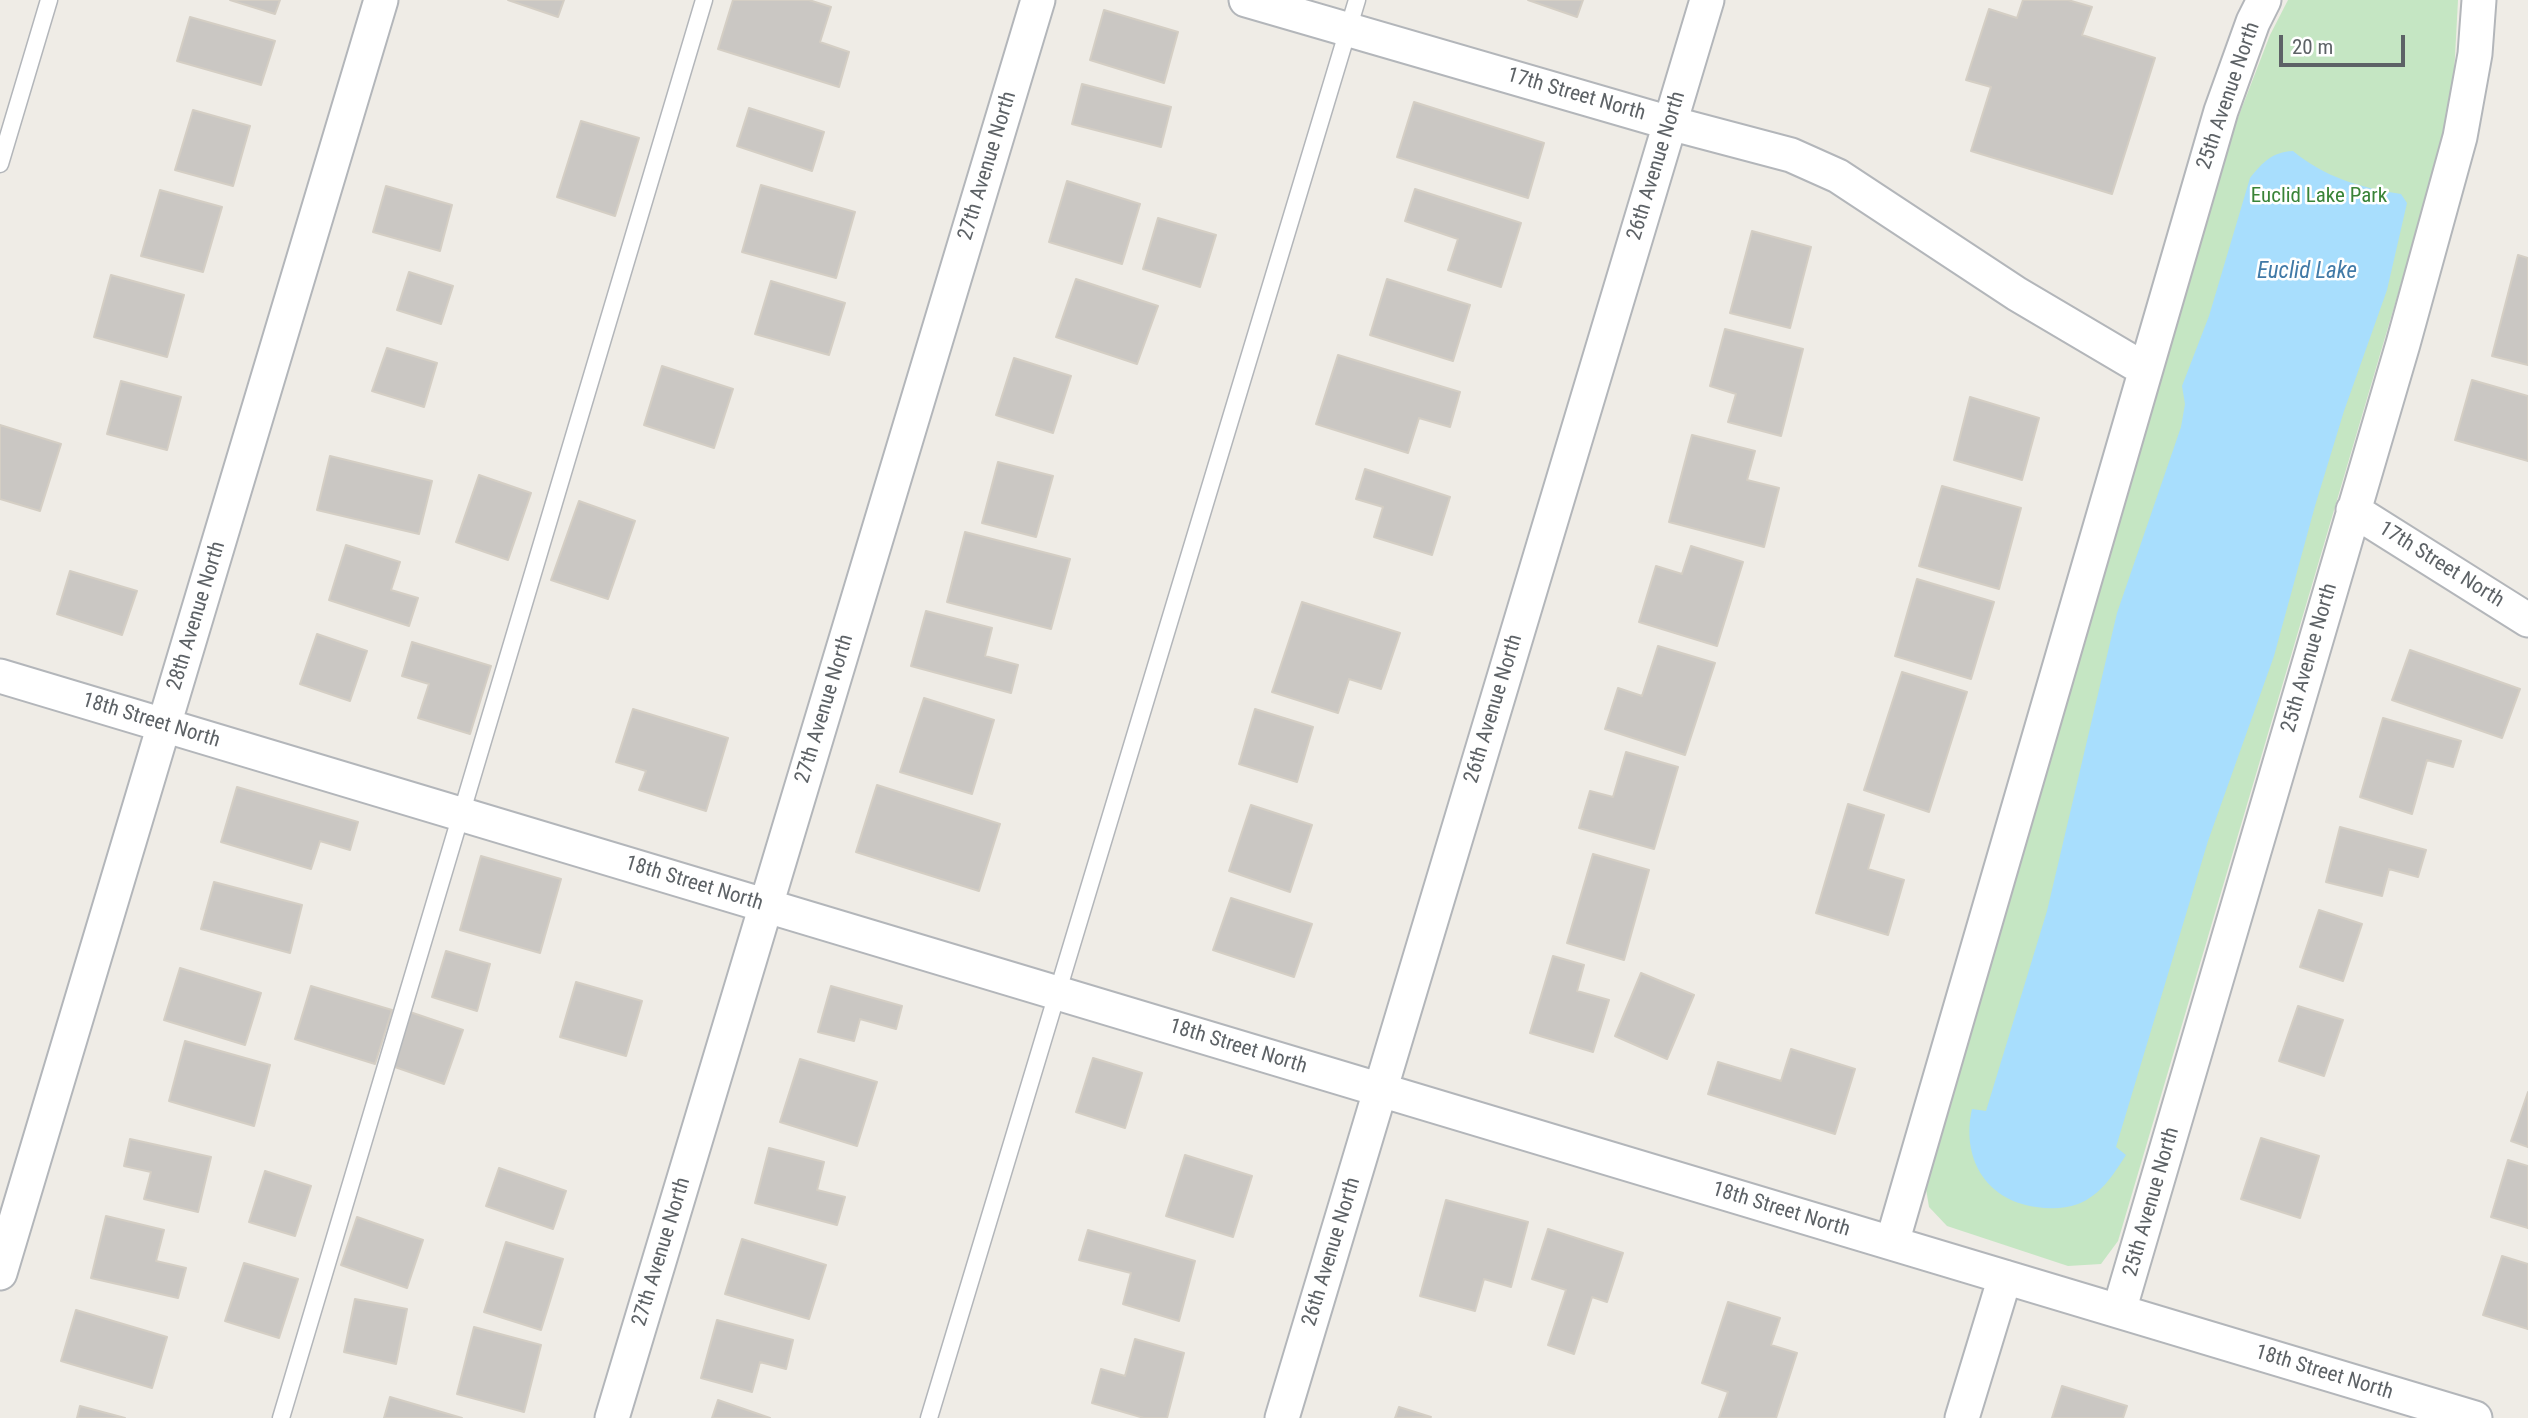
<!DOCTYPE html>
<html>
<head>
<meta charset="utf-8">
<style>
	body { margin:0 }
	#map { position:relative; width:2528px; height:1418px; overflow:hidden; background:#efece6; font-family:"Roboto Condensed",sans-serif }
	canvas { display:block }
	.scale { position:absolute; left:2279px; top:35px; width:126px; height:32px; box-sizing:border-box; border:4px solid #5d6266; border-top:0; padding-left:9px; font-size:21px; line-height:24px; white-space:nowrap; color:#5d6266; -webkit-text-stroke:5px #fff; paint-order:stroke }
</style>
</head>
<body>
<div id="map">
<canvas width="2528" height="1418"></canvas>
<div class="scale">20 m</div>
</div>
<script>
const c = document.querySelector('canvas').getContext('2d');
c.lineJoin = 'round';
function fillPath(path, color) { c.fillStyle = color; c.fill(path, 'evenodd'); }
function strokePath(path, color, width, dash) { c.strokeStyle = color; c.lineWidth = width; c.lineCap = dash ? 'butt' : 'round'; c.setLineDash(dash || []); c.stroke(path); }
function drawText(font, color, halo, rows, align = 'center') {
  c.font = font + ' "Roboto Condensed",sans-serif'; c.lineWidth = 5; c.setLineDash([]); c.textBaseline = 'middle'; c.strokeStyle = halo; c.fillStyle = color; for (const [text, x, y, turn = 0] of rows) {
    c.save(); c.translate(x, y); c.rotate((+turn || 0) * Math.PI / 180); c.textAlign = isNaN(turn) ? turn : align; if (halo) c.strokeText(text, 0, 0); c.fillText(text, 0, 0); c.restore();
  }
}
const green = new Path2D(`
	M2288 0H2458L2454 75 2439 155 2118 1241 2101 1264 2068 1266 1947 1226 1929 1207 1926 1189 2229 141 2270 35Z`);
const water = new Path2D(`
	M2293 151C2324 177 2361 188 2401 194L2407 203 2387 290 2344 411 2315 506 2274 656 2208 841 2116 1147 2126 1155C2113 1175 2101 1195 2078 1204 2064 1209 2050 1209 2036 1207 1985 1200 1961 1157 1972 1109L1986 1111 2047 911 2117 613 2181 427 2185 404 2182 386 2209 316 2250 178C2263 162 2272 152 2293 151Z`);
const building = new Path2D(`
	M230 0H280L275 14Z
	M508 0H564L558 17Z
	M733 0H809L831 7 820 42 849 52 839 87 718 49Z
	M1528 0H1583L1577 17Z
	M2023 0H2068L2092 7 2082 35 2155 58 2112 194 1971 151 1991 87 1966 80 1989 9 2017 18Z
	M1104 10 1178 32 1164 83 1090 60Z
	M190 17 275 41 261 85 177 61Z
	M1082 84 1171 107 1161 147 1072 124Z
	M1414 102 1544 143 1528 198 1397 157Z
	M749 108 824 132 812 171 737 146Z
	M193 110 250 126 233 186 175 170Z
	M581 121 639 138 615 216 557 197Z
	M1067 181 1140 204 1122 264 1049 242Z
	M761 185 855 212 836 278 742 252Z
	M386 186 452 205 440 251 373 232Z
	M1415 189 1521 223 1501 287 1448 270 1458 239 1405 221Z
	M160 190 222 207 203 272 141 256Z
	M1158 218 1216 235 1200 287 1143 269Z
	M1752 231 1811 247 1790 328 1730 313Z
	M2518 255 2528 258V365L2492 356Z
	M409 272 453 286 441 324 397 310Z
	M111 275 184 295 167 357 94 337Z
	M1076 279 1158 306 1137 364 1056 337Z
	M1387 279 1470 305 1453 361 1370 335Z
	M771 281 845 303 829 355 755 334Z
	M1725 329 1803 349 1781 436 1728 422 1736 394 1710 386Z
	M387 348 437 363 424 407 372 391Z
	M1338 355 1460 392 1450 427 1419 418 1408 453 1316 424Z
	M1014 358 1071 376 1053 433 996 415Z
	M662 366 733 389 714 448 644 425Z
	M2472 380 2528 396V461L2455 440Z
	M121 381 181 397 167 450 107 434Z
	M1970 397 2039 418 2022 480 1954 460Z
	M0 425 61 444 40 511 0 499Z
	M1692 435 1755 451 1747 480 1779 488 1764 547 1669 522Z
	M330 456 432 481 419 534 317 510Z
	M998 462 1053 476 1036 537 982 523Z
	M1365 469 1450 497 1432 555 1374 537 1383 507 1356 499Z
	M479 475 531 493 508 560 456 542Z
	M1942 486 2021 508 1999 589 1919 566Z
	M579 501 635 521 608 599 551 580Z
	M965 532 1070 559 1051 629 947 602Z
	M346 545 400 562 391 590 418 598 409 626 329 600Z
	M1691 546 1743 562 1717 646 1639 622 1656 566 1682 574Z
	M70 571 137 591 122 635 57 614Z
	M1917 579 1994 602 1971 679 1895 656Z
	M1302 602 1400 633 1381 689 1349 679 1338 713 1272 692Z
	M926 611 992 628 985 656 1018 665 1011 693 911 666Z
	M317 634 367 651 350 701 300 684Z
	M412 642 491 666 470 734 418 718 429 684 402 676Z
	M1658 646 1715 663 1685 755 1605 729 1618 688 1642 696Z
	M2410 650 2520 689 2502 738 2392 700Z
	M1902 672 1967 692 1929 812 1864 790Z
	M924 698 994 720 972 794 900 772Z
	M633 709 728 738 706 811 639 790 646 771 616 762Z
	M1255 709 1313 727 1297 782 1239 764Z
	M2383 718 2461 741 2453 767 2427 760 2412 814 2360 797Z
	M1626 752 1678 767 1654 849 1579 828 1590 791 1613 797Z
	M877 785 1000 824 979 891 856 852Z
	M237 787 358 822 350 850 320 841 311 869 221 842Z
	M1848 804 1884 815 1868 869 1904 880 1888 935 1816 913Z
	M1251 805 1312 825 1290 892 1229 871Z
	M2340 827 2426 850 2418 877 2389 869 2382 896 2326 882Z
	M1593 854 1649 870 1624 960 1567 943Z
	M481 856 561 879 540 953 460 930Z
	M214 882 302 905 290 953 201 929Z
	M1231 898 1312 924 1294 977 1213 950Z
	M2319 910 2362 924 2343 981 2300 967Z
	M446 951 490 964 477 1011 432 997Z
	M1553 956 1584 965 1577 991 1609 1000 1593 1052 1530 1033Z
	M180 968 261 993 245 1045 164 1020Z
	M1641 973 1694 995 1667 1059 1615 1036Z
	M576 982 642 1001 626 1056 560 1037Z
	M311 986 392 1010 375 1064 295 1039Z
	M831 986 902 1006 896 1029 860 1019 854 1041 818 1032Z
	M2298 1006 2343 1020 2324 1076 2279 1061Z
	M410 1012 463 1030 444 1084 392 1066Z
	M185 1041 270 1065 254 1126 169 1101Z
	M1791 1049 1855 1069 1835 1134 1708 1094 1718 1062 1781 1081Z
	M1093 1058 1142 1073 1125 1128 1076 1112Z
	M800 1059 877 1082 857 1146 780 1122Z
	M2528 1092V1147L2511 1141Z
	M2261 1138 2319 1156 2300 1218 2241 1199Z
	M130 1139 211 1157 198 1212 144 1199 151 1172 124 1166Z
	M769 1148 824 1162 817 1190 845 1197 837 1225 755 1203Z
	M1185 1155 1252 1176 1233 1237 1166 1216Z
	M2508 1160 2528 1166V1228L2491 1217Z
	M499 1168 566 1191 553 1229 486 1206Z
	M265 1171 311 1186 295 1236 249 1222Z
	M1446 1200 1528 1222 1511 1287 1484 1279 1475 1311 1420 1296Z
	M106 1216 164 1230 156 1261 186 1268 178 1298 91 1278Z
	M357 1217 423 1240 407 1288 341 1265Z
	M1548 1229 1623 1253 1607 1302 1592 1297 1574 1354 1548 1345 1566 1290 1532 1279Z
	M1088 1230 1195 1261 1179 1321 1123 1304 1131 1273 1079 1260Z
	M742 1239 826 1265 809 1319 725 1294Z
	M506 1242 563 1259 541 1330 484 1312Z
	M2502 1256 2528 1264V1329L2483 1315Z
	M244 1263 298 1279 279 1338 225 1321Z
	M355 1299 407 1309 396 1364 344 1352Z
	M1728 1302 1780 1318 1771 1345 1797 1353 1776 1418H1719L1728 1392 1702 1383Z
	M76 1310 167 1337 152 1388 61 1361Z
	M717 1320 793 1340 786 1369 760 1362 752 1392 701 1378Z
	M474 1327 541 1345 524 1412 457 1394Z
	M1135 1339 1184 1353 1167 1418H1144L1092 1403 1101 1369 1125 1376Z
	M2062 1386 2127 1406 2123 1418H2052Z
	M390 1397 462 1418H384Z
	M718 1400 770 1418H712Z
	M80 1406 125 1418H77Z
	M1399 1407 1431 1417 1395 1418Z`);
const lane = new Path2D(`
	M0 164 49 0
	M281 1418 704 0
	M929 1418 1357 0`);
const street = new Path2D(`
	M1246 0 1670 123 1791 155 1838 176 2017 294 2144 369
	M2353 510 2528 620
	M0 676 2475 1418
	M1892 1243 2221 111 2253 22 2264 0
	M0 1273 381 0
	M2119 1311 2403 344 2460 137 2475 54 2479 0
	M612 1418 1038 0
	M1282 1418 1707 0
	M1962 1418 2005 1277`);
const streetNames = [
	["17th Street North",1576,95,16],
	["25th Avenue North",2229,96,-71],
	["27th Avenue North",988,166,-73],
	["26th Avenue North",1657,166,-73],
	["17th Street North",2441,565,32],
	["28th Avenue North",197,616,-73],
	["25th Avenue North",2310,658,-74],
	["27th Avenue North",825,709,-73],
	["26th Avenue North",1494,709,-73],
	["18th Street North",151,721,17],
	["18th Street North",694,884,17],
	["18th Street North",1238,1047,17],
	["25th Avenue North",2152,1202,-74],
	["18th Street North",1781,1210,17],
	["27th Avenue North",662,1252,-73],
	["26th Avenue North",1332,1252,-73],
	["18th Street North",2324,1373,17]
];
const parkNames = [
	["Euclid Lake Park",2319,197]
];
const waterNames = [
	["Euclid Lake",2307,272]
];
fillPath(green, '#c5e6c3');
fillPath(water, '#a8defd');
fillPath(building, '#cac7c3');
strokePath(building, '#d4cec4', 2);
strokePath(lane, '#b3b6ba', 19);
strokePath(street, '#b3b6ba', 37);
strokePath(lane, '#fff', 16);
strokePath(street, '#fff', 33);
drawText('21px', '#5d6266', '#fff', streetNames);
drawText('21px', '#398337', '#fff', parkNames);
drawText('italic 23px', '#417aa7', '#fff', waterNames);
</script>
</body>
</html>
